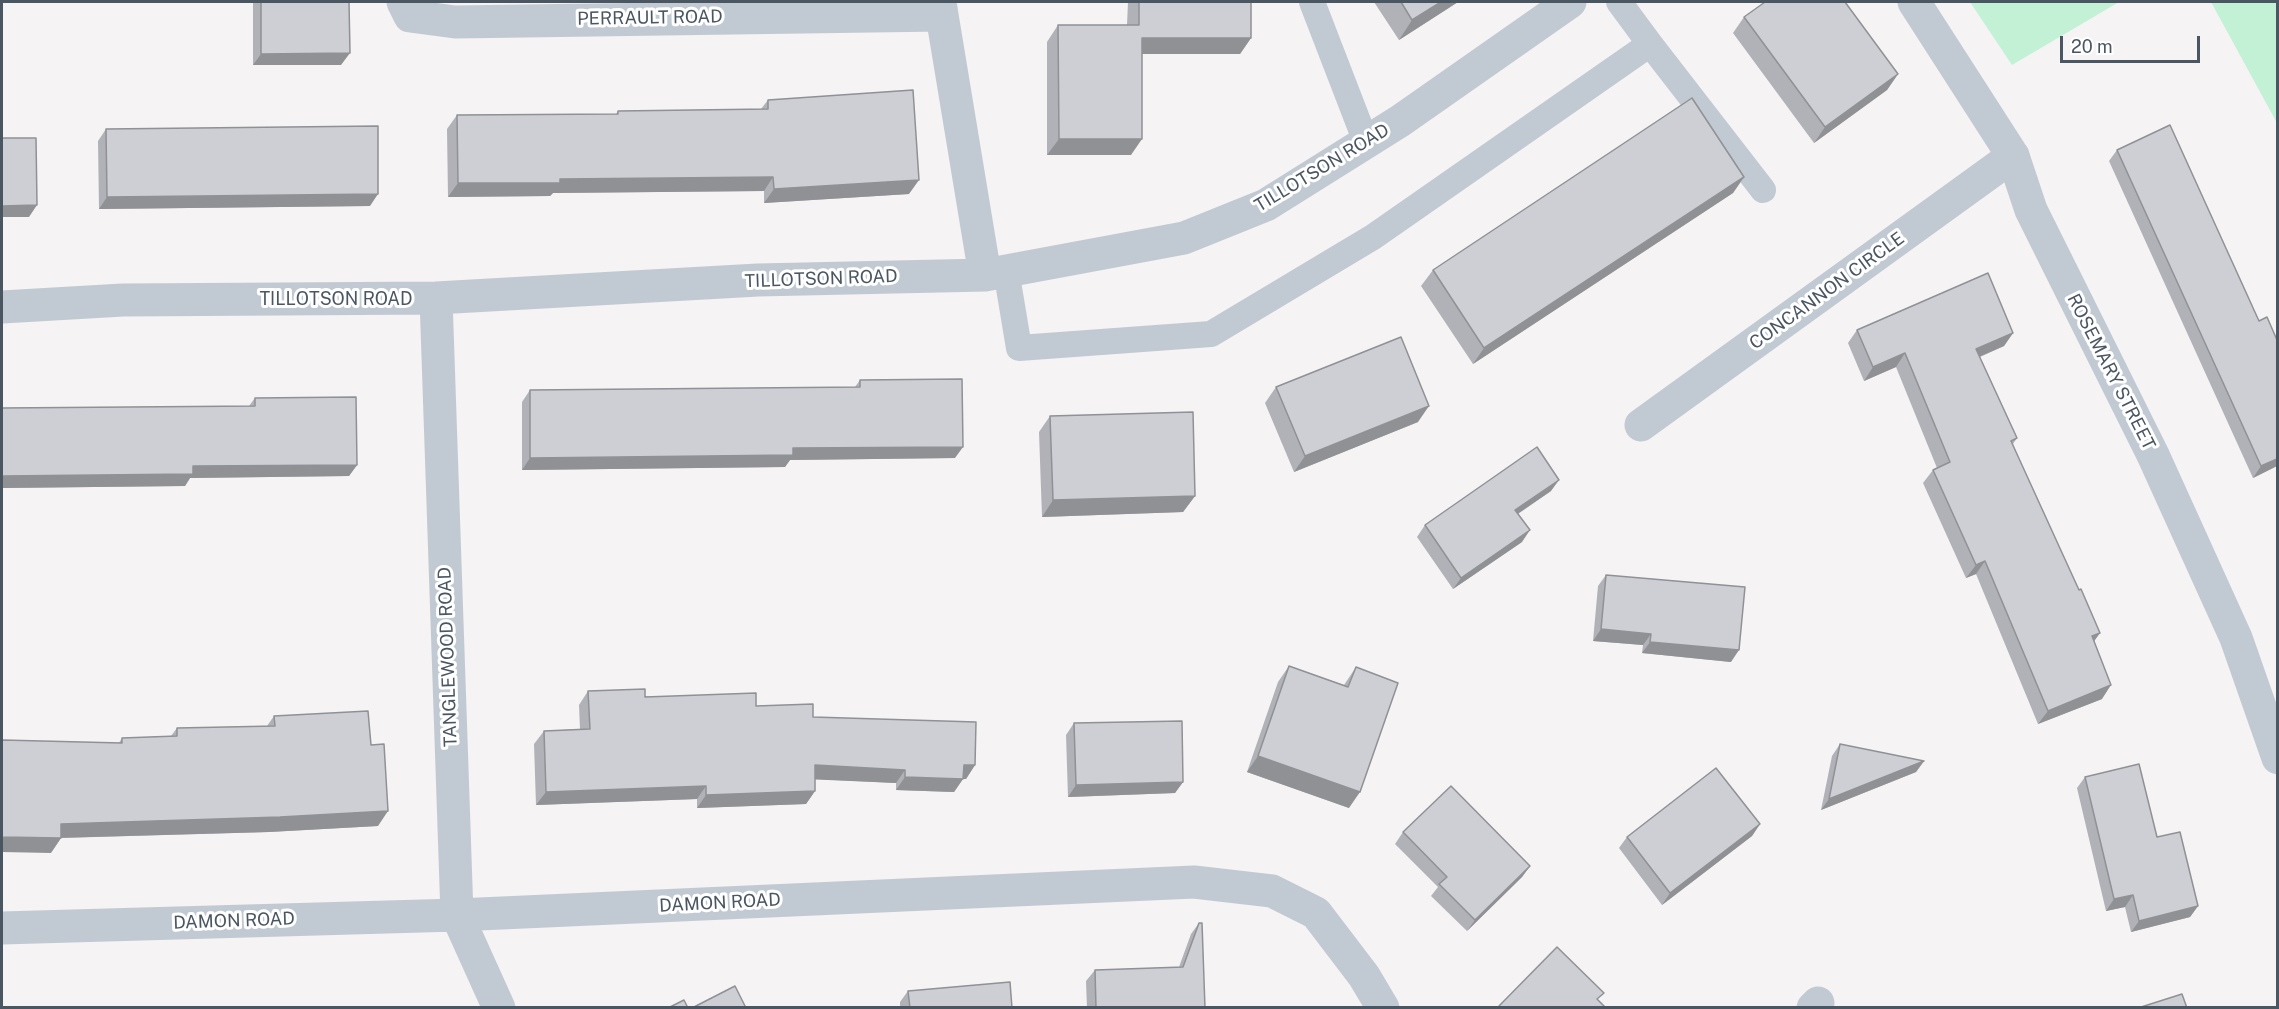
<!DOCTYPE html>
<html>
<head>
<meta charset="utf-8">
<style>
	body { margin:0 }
	#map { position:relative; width:2279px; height:1009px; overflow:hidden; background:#f5f3f3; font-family:"Public Sans",sans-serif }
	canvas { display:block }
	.frame { position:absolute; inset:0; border:3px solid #4a5661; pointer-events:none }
	.scale { position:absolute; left:2060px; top:36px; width:140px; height:27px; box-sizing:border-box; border:3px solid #4a5661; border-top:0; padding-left:8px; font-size:18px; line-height:21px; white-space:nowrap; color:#4a5661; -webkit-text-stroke:4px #fff; paint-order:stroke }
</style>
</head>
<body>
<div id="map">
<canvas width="2279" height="1009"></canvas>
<div class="frame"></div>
<div class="scale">20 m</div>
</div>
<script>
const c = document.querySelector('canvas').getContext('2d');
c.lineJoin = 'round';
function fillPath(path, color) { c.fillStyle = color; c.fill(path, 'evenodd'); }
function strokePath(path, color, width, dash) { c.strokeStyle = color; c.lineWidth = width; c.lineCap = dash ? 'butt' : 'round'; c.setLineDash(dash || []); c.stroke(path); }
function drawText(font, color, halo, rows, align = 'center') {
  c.font = font + ' "Public Sans",sans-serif'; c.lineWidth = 6; c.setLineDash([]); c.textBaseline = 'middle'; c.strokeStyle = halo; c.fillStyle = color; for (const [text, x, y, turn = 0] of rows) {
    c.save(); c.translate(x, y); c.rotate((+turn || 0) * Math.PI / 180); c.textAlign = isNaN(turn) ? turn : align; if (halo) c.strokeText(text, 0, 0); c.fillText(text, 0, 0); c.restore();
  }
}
const green = new Path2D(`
	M1970 2H2119L2012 65Z
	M2211 2H2277V123Z`);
const service = new Path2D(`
	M1312 2 1366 142
	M1650 44 1763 190
	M1006 270 1019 348 1211 334 1373 237 1650 44 1619 2`);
const minor = new Path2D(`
	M403 2 410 16 455 22 942 15 940 2
	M942 15 985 275
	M436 298 457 915 499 1008
	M2 307 123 300 436 298 758 280 985 275 1184 238 1266 205 1400 121 1570 2
	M1641 425 2013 156
	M2 928 457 915 1194 882 1272 891 1316 913 1364 976 1383 1008
	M1813 1008 1818 1003`);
const tertiary = new Path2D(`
	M1914 2 2013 156 2031 210 2153 455 2236 638 2278 758`);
const wall = new Path2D(`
	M253 2H349L341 65H253Z
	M1128 2H1251V38L1240 54H1142L1131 155H1047V42L1058 25H1127Z
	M1374 2H1458L1399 40Z
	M1744 17 1898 74 1887 90 1814 143 1733 33Z
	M768 100 909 194 764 203V191L553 193 550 196 448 197 447 129 457 115 616 114 618 111 761 109Z
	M106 129 370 206 99 209 98 141Z
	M2117 150 2259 321 2277 340V466L2253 478 2109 161Z
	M1744 177 1733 193 1473 364 1421 286 1433 270Z
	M1857 330 2013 333 2004 346 1980 357 2017 438 2013 444 2094 642 2102 699 2038 724 1976 574 1966 578 1923 483 1933 470 1937 468 1896 367 1864 381 1848 343Z
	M860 380 955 458 790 460 785 467 522 470V402L530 390 855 387Z
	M1276 387 1418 422 1294 472 1265 403Z
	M255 398 357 465 349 476 190 478 185 486 2 488V408L249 406Z
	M1050 416 1195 496 1183 512 1042 517 1039 432Z
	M1551 491 1518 514 1522 542 1453 589 1417 537 1425 525Z
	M1606 575 1731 662 1642 653 1643 645 1593 641 1598 586Z
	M1289 666 1344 685 1356 667 1349 808 1247 772 1278 682Z
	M588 691 756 706 813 717 975 765 966 779H963L954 792 896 790V783L815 779V791L806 804 697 808V799L536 805 534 744 544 731 580 729 579 705Z
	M274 716 378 826 269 832 61 838 51 853 122 738 171 736 177 728 267 726Z
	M1074 723 1183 782 1175 793 1068 797 1066 735Z
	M1840 744 1924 761 1916 772 1821 810 1832 756Z
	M2085 777 2157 837 2198 906 2190 917 2131 932 2125 907 2106 911 2077 788Z
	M1760 824 1752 836 1662 905 1619 848 1627 837Z
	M1403 832 1530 866 1522 877 1467 931 1431 896 1438 887 1395 844Z
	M1199 923 1205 1008H1087L1086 981 1095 970 1179 967 1191 934Z
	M908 991 1012 1008H900V1002Z`);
const shadedWall = new Path2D(`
	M1441 2H1458L1399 40 1412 20Z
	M1142 38H1251L1240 54H1131Z
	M350 53 341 65H253L261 54Z
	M1898 74 1887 90 1814 143 1825 127Z
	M1059 139H1142L1131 155H1047Z
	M773 177 764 191 553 193 550 196 448 197 458 183 560 179Z
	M1744 177 1733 193 1473 364 1484 348Z
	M919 180 909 194 764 203 774 189Z
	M378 194 370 206 99 209 107 197Z
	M37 205 29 217H2V206Z
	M2013 333 2004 346 1967 362 1976 349Z
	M1905 353 1896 367 1864 381 1873 367Z
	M1429 406 1418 422 1294 472 1305 456Z
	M963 447 955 458 790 460 785 467 522 470 530 458 793 448Z
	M2277 459V466L2253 478 2261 466Z
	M357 465 349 476 190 478 185 486 2 488V476L193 466Z
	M1559 480 1551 491 1507 521 1515 510Z
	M1195 496 1183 512 1042 517 1053 500Z
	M1530 530 1522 542 1453 589 1461 578Z
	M1985 561 1976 574 1966 578 1976 565Z
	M1601 629 1651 634 1643 645 1593 641Z
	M2100 633 2090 647 2092 636Z
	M1650 642 1739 650 1731 662 1642 653Z
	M2111 685 2102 699 2038 724 2048 711Z
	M1258 756 1360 792 1349 808 1247 772Z
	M1924 761 1916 772 1821 810 1829 799Z
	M815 765 905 770 896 783 805 779Z
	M964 765H975L966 779H963L954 792 896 790 905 777Z
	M1183 782 1175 793 1068 797 1076 785Z
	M706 786 697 799 536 805 546 792Z
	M815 791 806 804 697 808 706 795Z
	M388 811 378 826 269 832 55 838H61L51 853 2 852V837L61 824Z
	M1760 824 1752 836 1662 905 1670 893Z
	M1530 866 1522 877 1467 931 1475 920Z
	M2133 895 2125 907 2106 911 2114 899Z
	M2198 906 2190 917 2131 932 2139 921Z`);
const building = new Path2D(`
	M261 2H349L350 53 261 54Z
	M1139 2H1251V38H1142V139H1059L1058 25H1139Z
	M1401 2H1441L1412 20Z
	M1765 2H1845L1898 74 1825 127 1744 17Z
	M913 90 919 180 774 189 773 177 560 179V183H458L457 115 618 114V111L768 109V100Z
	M1692 98 1744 177 1484 348 1433 270Z
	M2170 125 2259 321 2267 317 2277 340V459L2261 466 2117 150Z
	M378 126V194L107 197 106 129Z
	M2 138H36L37 205 2 206Z
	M1988 273 2013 333 1976 349 2017 438 2011 441 2079 590 2081 589 2100 633 2092 636 2111 685 2048 711 1985 561 1976 565 1933 470 1950 462 1905 353 1873 367 1857 330Z
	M1401 337 1429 406 1305 456 1276 387Z
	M962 379 963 447 793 448V455L530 458V390L860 387V380Z
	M356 397 357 465 193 466V474L2 476V408L255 406V398Z
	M1193 412 1195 496 1053 500 1050 416Z
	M1537 447 1559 480 1515 510 1530 530 1461 578 1425 525Z
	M1606 575 1745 587 1739 650 1650 642 1651 634 1601 629Z
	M1289 666 1348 687 1356 667 1398 683 1360 792 1258 756Z
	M645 689V697L756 693V706L813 704V717L976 722 975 765H964L963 779 905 777V770L815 765V791L706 795V786L546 792 544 731 590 729 588 691Z
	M368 711 371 745 384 744 388 811 280 817 61 824V838L2 837V740L122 743V738L177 736V728L275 726 274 716Z
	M1182 721 1183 782 1076 785 1074 723Z
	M1840 744 1924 761 1829 799Z
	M2139 764 2157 837 2180 832 2198 906 2139 921 2133 895 2114 899 2085 777Z
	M1716 768 1760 824 1670 893 1627 837Z
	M1451 786 1530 866 1475 920 1439 884 1447 877 1403 832Z
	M1199 923H1202L1205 1008H1096L1095 970 1183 967Z
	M1557 947 1604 993 1597 999 1606 1008H1501L1499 1006Z
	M1010 982 1012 1008H910L908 991Z
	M735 986 746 1008H692Z
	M2182 994 2187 1008H2138Z
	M684 1000 688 1008H668Z`);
const streetNames = [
	["PERRAULT ROAD",650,18,-1],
	["TILLOTSON ROAD",1322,168,-31],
	["TILLOTSON ROAD",821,279,-2],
	["CONCANNON CIRCLE",1827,291,-36],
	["TILLOTSON ROAD",336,299],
	["ROSEMARY STREET",2111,372,63],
	["TANGLEWOOD ROAD",448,657,-92],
	["DAMON ROAD",720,903,-3],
	["DAMON ROAD",234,921,-2]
];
fillPath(green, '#c3f1d5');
strokePath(service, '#c1cad2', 26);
strokePath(minor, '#c1cad2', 33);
strokePath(tertiary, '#c1cad2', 33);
fillPath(wall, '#b0b2b7');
fillPath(shadedWall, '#909195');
fillPath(building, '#cdcfd5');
strokePath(building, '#909195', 1.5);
drawText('18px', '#4a5661', '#fff', streetNames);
</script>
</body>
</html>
